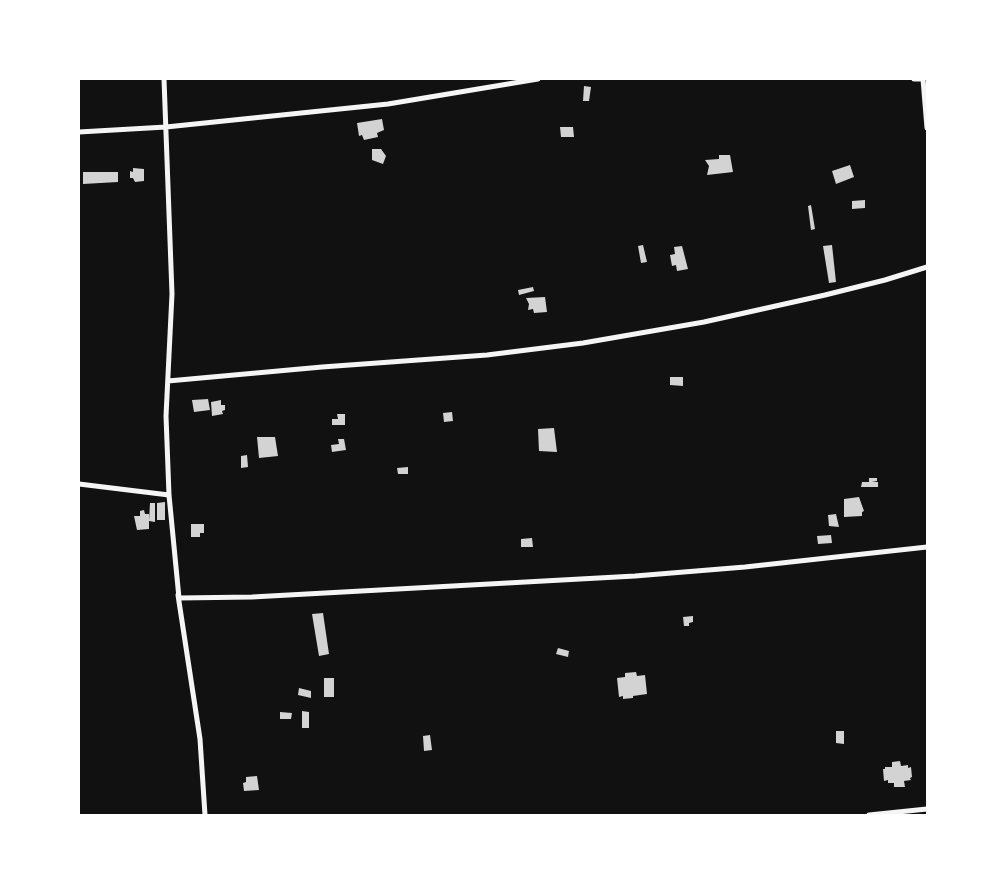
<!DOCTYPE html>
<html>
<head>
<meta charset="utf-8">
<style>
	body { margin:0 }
	#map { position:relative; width:1006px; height:894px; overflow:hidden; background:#111; font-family:"Noto Serif",serif }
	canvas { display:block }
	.frame { position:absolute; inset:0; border:80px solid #fff; pointer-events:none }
</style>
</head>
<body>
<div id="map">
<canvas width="1006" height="894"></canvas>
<div class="frame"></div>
</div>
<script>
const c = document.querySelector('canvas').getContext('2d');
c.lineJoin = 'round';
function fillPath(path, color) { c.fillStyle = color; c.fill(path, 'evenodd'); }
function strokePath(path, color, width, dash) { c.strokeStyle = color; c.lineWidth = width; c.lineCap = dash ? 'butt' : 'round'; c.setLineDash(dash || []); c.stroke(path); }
const building = new Path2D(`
	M584 86 591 87 589 101H583Z
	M382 119 384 130 377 133 378 137 364 140 362 135 359 136 357 123Z
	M560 127H573L574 137H561Z
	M372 149H381L386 156 383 164 372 160Z
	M719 155H730L733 172 707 175 709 166 705 160 719 159Z
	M850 165 854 177 836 184 832 171Z
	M133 168 144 169V181L135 182 133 178H130V171L133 172Z
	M83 172H118V182L83 184Z
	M865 200V208L852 209V201Z
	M811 205 815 229 811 230 808 206Z
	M643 245 647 262 641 263 638 246Z
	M832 245 836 282 829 283 823 246Z
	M682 246 688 269 677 271 676 265 672 266 670 255 675 254 674 247Z
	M533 287 534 291 519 295 518 290Z
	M545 297 547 312 534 313 533 309 528 310 529 304 526 298Z
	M670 377H683V386L670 385Z
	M208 399 210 410 194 412 192 400Z
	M221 400V405H225V410L222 411 223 414 212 416 211 402Z
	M452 412 453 421 444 422 443 413Z
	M337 414H345V425H332V419H338Z
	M554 428 557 452 539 451 538 429Z
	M257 437H275L278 456 259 458Z
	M338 439H344L346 450 332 452 331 445 339 444Z
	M247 455 248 467 241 468V456Z
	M408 467V474H398L397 468Z
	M869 478H877V481L872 482H878V487H861L862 482H869Z
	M859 497 864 511 862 512V516L844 517V499Z
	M165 502V520H157V503Z
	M150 503H155V522L149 521Z
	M144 510 145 514H149V529L137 530 134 516H140V511Z
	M836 514 839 527 829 526 828 515Z
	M191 524H204V533H200V537H191Z
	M831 535 832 543 818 544 817 536Z
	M532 538 533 547H521V539Z
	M323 613 329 654 319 656 312 614Z
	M693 616V622L689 623V626H684L683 617Z
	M558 648 569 651 568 657 556 654Z
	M636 672 637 676 645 675 647 694 633 696V698L623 699V696L619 697 617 678 625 677V673Z
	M324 678H334V697H324Z
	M299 688 311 691V698L298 695Z
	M302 711 309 712V728H302Z
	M280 712 292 713 291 719H280Z
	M836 731H844V744L836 743Z
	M430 735 432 750 424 751 423 736Z
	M900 761 901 766 908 765V768L911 767 912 777 910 778 911 780 904 781 905 787H894V783H888V780L884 781 883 769H885V767H892V762Z
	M257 776 259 790 244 791 243 783 246 782V777Z`);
const minor = new Path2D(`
	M164 79 172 294 166 416 169 495 179 598 252 597 635 576 745 567 927 547
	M914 79H923
	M923 79 927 128
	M79 132 166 127 388 104 538 79
	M168 381 322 367 487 355 583 343 704 322 825 295 885 280 927 267
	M79 484 169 495V497
	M178 595 200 739 205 815
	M869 815 927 809`);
fillPath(building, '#d3d3d3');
strokePath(minor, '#f5f5f5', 5);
</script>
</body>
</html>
